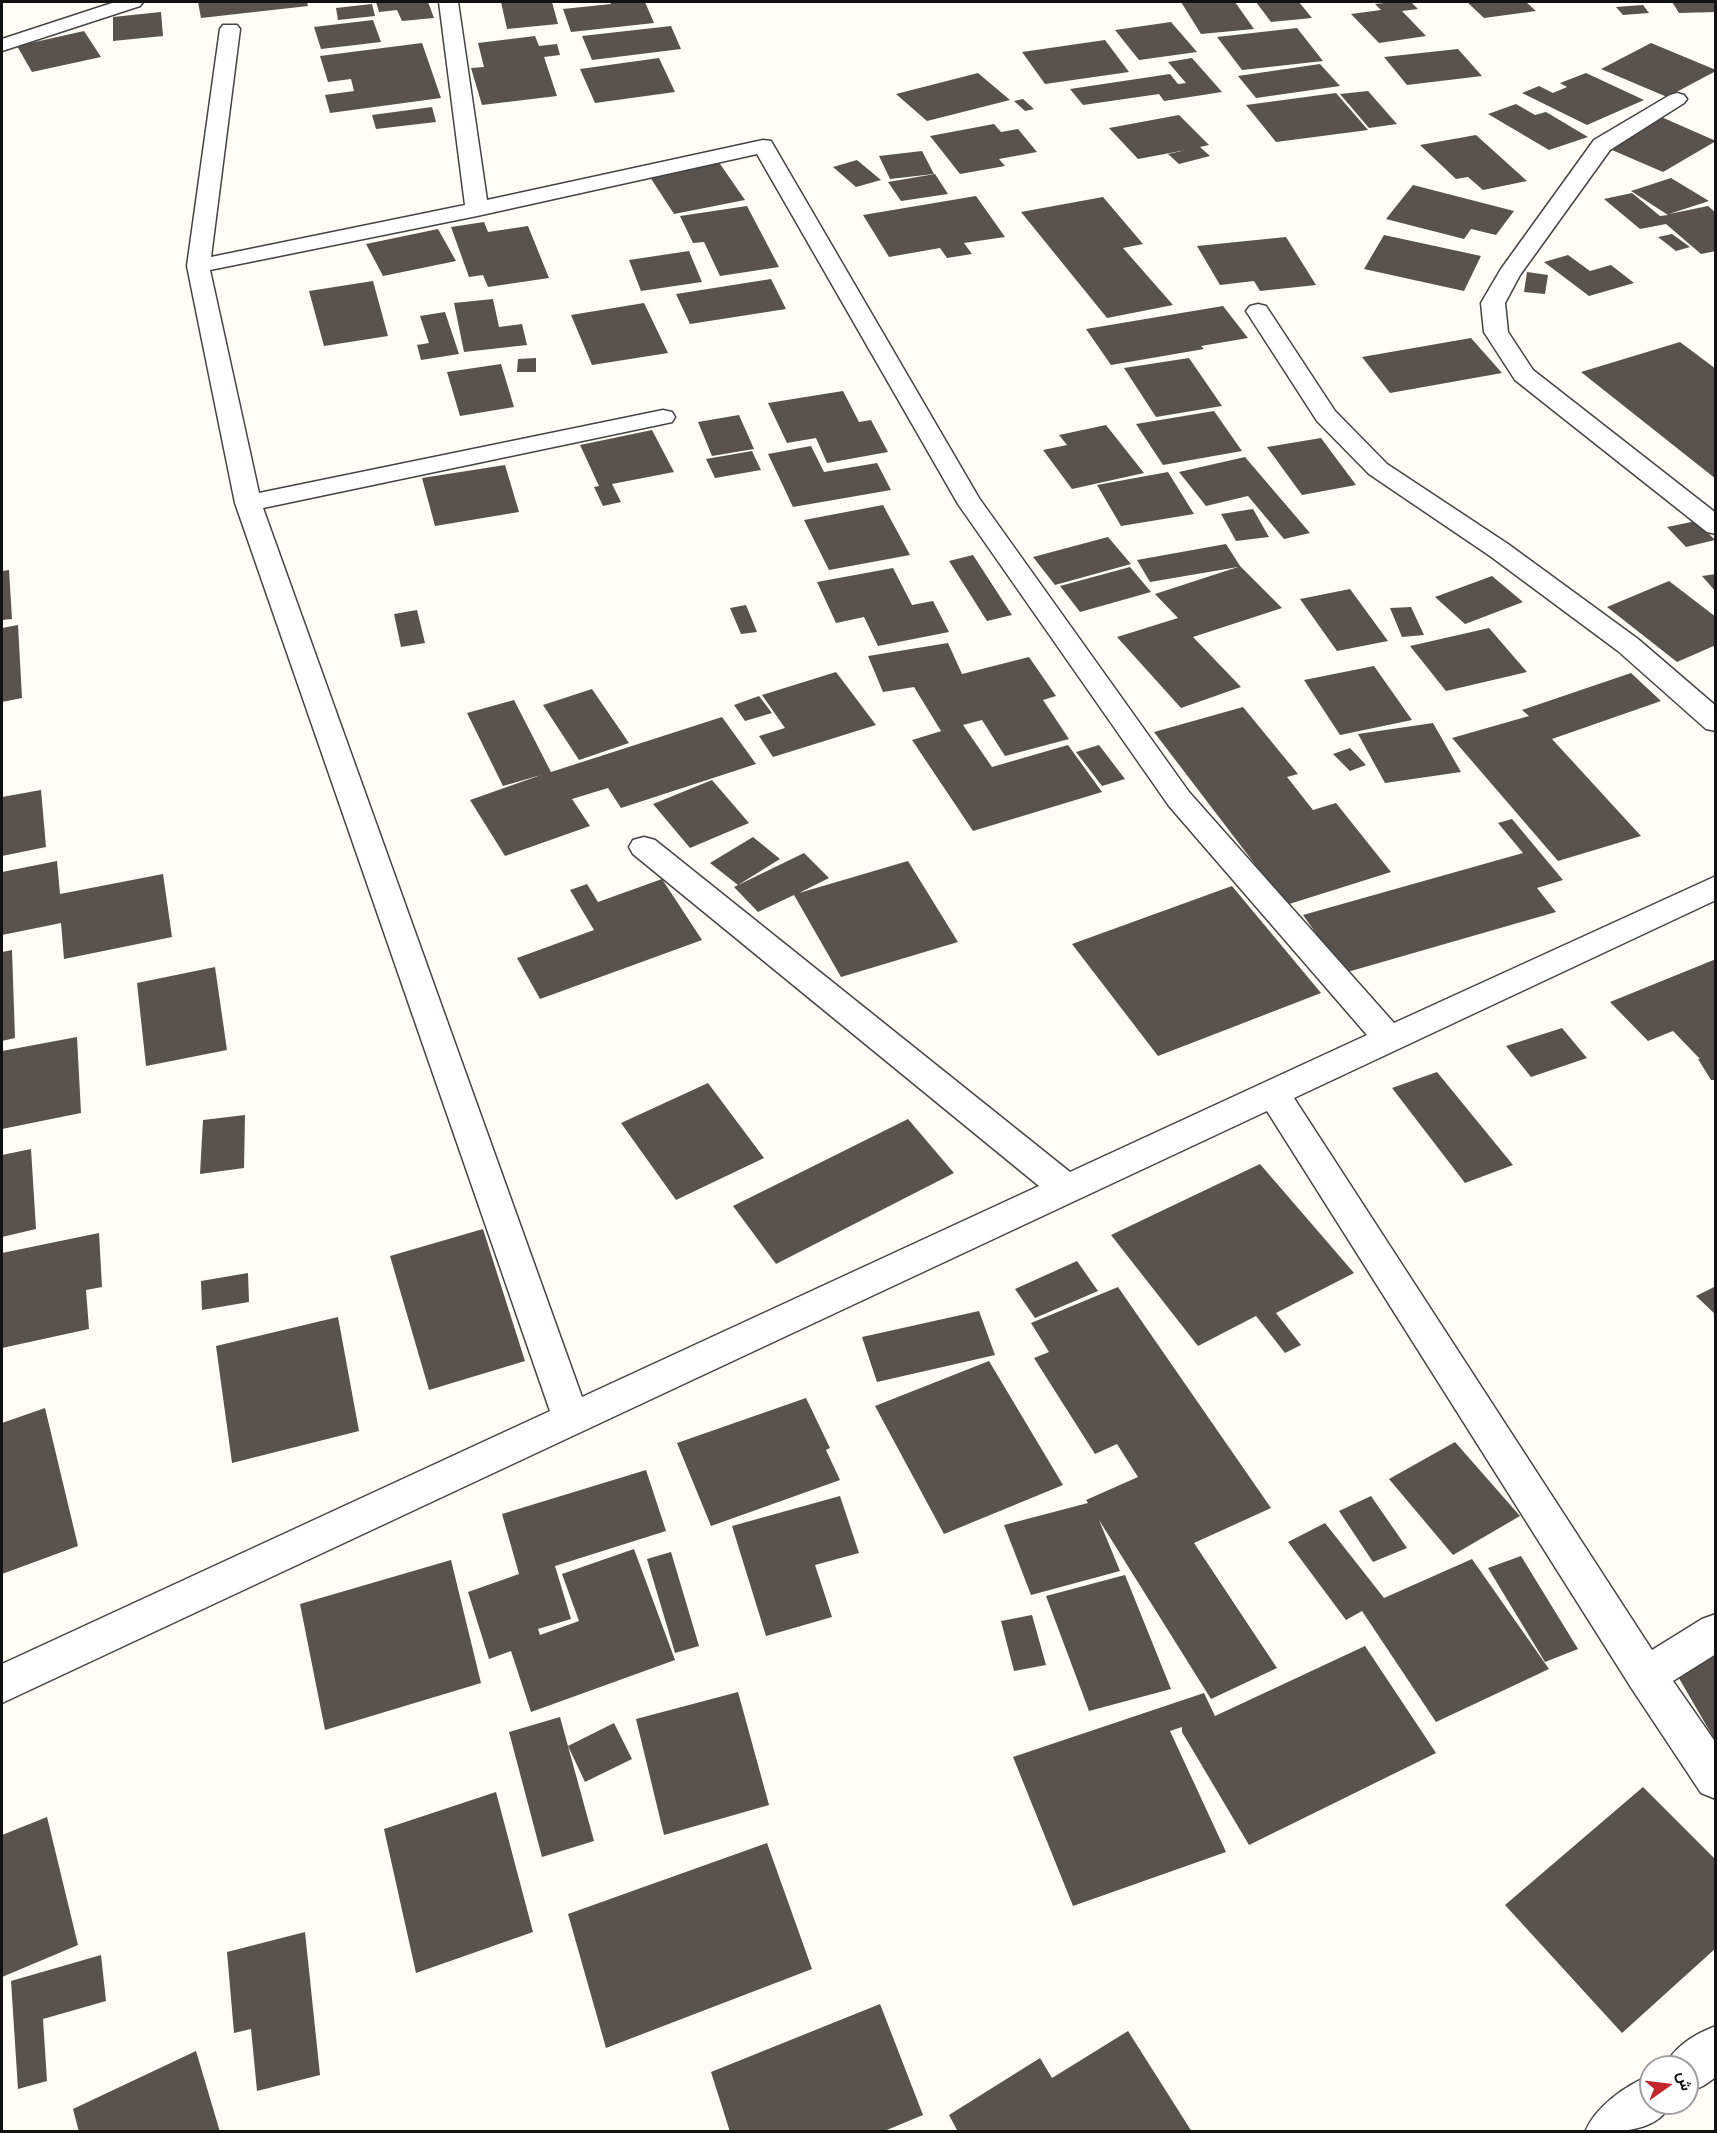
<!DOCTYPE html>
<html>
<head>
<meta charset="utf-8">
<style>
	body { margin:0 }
	#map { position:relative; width:1717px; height:2133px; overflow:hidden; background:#fffdf5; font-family:"Crimson Pro",Vazirmatn,serif }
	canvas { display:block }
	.frame { position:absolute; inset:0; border:3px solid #111; pointer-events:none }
	.north { position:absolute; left:1639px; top:2055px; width:60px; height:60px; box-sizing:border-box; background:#fff; border:2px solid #a0a0a0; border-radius:50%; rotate:76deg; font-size:16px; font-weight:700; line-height:24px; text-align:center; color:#111 }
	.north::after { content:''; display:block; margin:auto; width:21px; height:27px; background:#c4262e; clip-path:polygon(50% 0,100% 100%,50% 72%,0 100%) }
</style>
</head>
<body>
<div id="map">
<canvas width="1717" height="2133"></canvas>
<div class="frame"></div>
<div class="north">ش</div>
</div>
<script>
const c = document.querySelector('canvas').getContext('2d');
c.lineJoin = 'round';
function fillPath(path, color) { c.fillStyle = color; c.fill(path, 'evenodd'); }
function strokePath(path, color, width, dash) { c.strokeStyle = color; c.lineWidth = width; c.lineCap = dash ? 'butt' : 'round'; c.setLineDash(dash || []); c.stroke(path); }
const building = new Path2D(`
	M198 2H307L308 6 201 18Z
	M376 2H428L434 18 402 21 397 10 379 12Z
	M501 2H552L558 24 507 29Z
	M610 2H645L654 23 571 32 563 9 611 4Z
	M1181 2H1235L1254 29 1201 34Z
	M1256 2H1299L1312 18 1271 22Z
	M1394 2H1411L1418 9 1402 11 1426 36 1379 43 1351 14 1381 10 1375 4Z
	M1467 2H1526L1536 11 1484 18Z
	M1672 2H1716V12L1679 13Z
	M372 4 375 16 338 20 336 8Z
	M1643 5 1649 13 1623 15 1616 7Z
	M161 12 163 36 113 41V17Z
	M373 20 381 42 321 49 314 27Z
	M1171 22 1197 52 1139 60 1115 30Z
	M671 26 681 49 592 60 582 36Z
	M1297 28 1323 61 1242 70 1217 37Z
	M84 31 101 57 32 72 17 46Z
	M535 36 539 46 557 44 560 55 544 57 557 96 482 105 471 68 484 67 478 43Z
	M1105 40 1129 72 1045 84 1022 52Z
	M422 43 441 98 330 113 325 95 354 91 351 79 328 82 320 56Z
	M1651 43 1716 70V71L1667 97 1601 69Z
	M1458 49 1482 76 1407 85 1384 57Z
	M659 58 675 92 595 103 580 69Z
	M1192 58 1222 92 1164 101 1159 94 1083 105 1070 89 1170 74 1178 84 1186 83 1168 62Z
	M1320 64 1340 86 1256 98 1238 76Z
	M978 73 1010 100 927 121 896 94Z
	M1586 73 1644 100 1587 125 1522 93 1539 86 1553 93 1567 87 1560 83Z
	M1368 91 1397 124 1369 128 1340 94Z
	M1336 93 1368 130 1276 142 1246 105Z
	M1023 99 1034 109 1025 111 1014 101Z
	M1516 104 1535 115 1546 112 1588 137 1549 150 1488 114Z
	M432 107 436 122 376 129 372 115Z
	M1179 115 1209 145 1200 147 1210 156 1179 164 1168 154 1186 150 1138 159 1109 128Z
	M1659 116 1716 141 1663 172 1605 147Z
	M994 124 1001 132 1018 129 1037 152 999 159 1005 166 960 174 930 136Z
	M1476 135 1527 181 1483 190 1468 177 1456 179 1420 145Z
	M922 151 934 174 890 179 879 156Z
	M857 160 881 180 856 187 833 167Z
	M718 161 745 200 674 214 648 174Z
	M935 174 948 194 901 201 888 182Z
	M1671 178 1709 201 1669 214 1708 206 1716 213V251L1701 254 1666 224 1640 229 1604 199 1632 193 1660 216 1668 215 1631 191Z
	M1413 185 1514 211 1496 235 1471 229 1464 239 1386 219Z
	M976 196 1005 237 964 243 972 254 947 258 940 248 889 257 863 215Z
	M1103 197 1143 244 1123 248 1173 305 1107 318 1021 212Z
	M747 206 779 267 720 276 704 242 693 243 680 216Z
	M484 222 488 232 528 226 549 278 488 287 483 275 469 277 451 227Z
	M438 229 456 261 383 276 366 244Z
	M1672 234 1690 247 1676 251 1658 237Z
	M1384 235 1481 256 1464 291 1364 269Z
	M1286 237 1316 285 1260 291 1254 281 1220 285 1197 246Z
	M689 251 702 282 641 291 629 260Z
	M1568 255 1590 271 1611 265 1634 283 1589 296 1544 262Z
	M1527 272 1548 275 1545 294 1524 292Z
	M771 279 786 309 690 324 676 294Z
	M373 281 388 336 324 346 309 291Z
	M493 299 499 327 522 324 527 345 464 352 454 303Z
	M644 303 668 353 592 365 571 315Z
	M1223 306 1248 338 1201 346 1204 349 1111 365 1086 329Z
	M445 312 459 354 421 360 417 345 429 343 420 316Z
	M1471 338 1502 373 1390 393 1362 357Z
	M1680 342 1716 369V479L1581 372Z
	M536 358V372H517L518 359Z
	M1189 358 1222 406 1156 417 1124 368Z
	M501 364 514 407 460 416 447 372Z
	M843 391 859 422 871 420 888 452 827 463 816 438 787 443 768 403Z
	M1214 411 1242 451 1163 465 1136 424Z
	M739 415 754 449 712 456 698 422Z
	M1106 425 1144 473 1072 489 1043 450 1067 445 1059 435Z
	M652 430 674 472 612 484 621 502 603 506 594 487 599 486 580 445Z
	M1321 438 1356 485 1302 495 1267 447Z
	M811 446 824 472 877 463 891 490 793 507 768 454Z
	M752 451 761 470 715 478 706 459Z
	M1245 457 1310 533 1284 539 1248 496 1206 506 1179 472Z
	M505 465 519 512 435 526 422 478Z
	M1168 472 1194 514 1121 526 1097 485Z
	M883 505 910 555 829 570 804 520Z
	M1253 509 1269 537 1236 541 1221 514Z
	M1696 521 1715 540 1686 547 1667 527Z
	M1108 537 1131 564 1055 585 1033 557Z
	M1226 544 1240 566 1282 608 1193 637 1241 687 1181 708 1117 637 1178 618 1155 594 1238 567 1150 582 1137 560Z
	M973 555 1012 615 987 621 949 561Z
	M1130 567 1151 592 1080 612 1060 586Z
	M893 568 912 605 933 601 949 632 878 646 864 617 836 623 817 582Z
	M9 570 12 619 2 620V571Z
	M1716 574V592L1702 576Z
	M1492 576 1523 602 1465 624 1435 597Z
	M1669 581 1716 617V645L1677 662 1607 607Z
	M1350 589 1388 641 1337 651 1300 599Z
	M746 605 757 632 741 634 730 608Z
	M1411 607 1424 635 1402 637 1390 608Z
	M417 610 425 643 401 647 394 614Z
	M18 625 22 698 2 702V628Z
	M1489 628 1527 672 1446 691 1410 646Z
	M948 643 962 674 1029 657 1056 696 1043 700 1069 739 1005 756 982 720 963 725 992 767 1068 745 1102 792 973 831 912 740 948 729 941 731 914 687 883 692 868 656Z
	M1374 666 1412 720 1340 735 1304 680Z
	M836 672 876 725 773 757 759 736 785 728 762 695Z
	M1631 673 1661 701 1552 739 1641 836 1558 861 1452 738 1529 716 1522 710Z
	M592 689 629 743 579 760 543 705Z
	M759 696 772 713 745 721 734 705Z
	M514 700 551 772 722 717 756 764 621 808 608 788 572 799 590 826 505 856 470 800 541 775 503 786 467 713Z
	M1243 707 1298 774 1287 777 1313 810 1336 803 1391 872 1286 905 1154 732Z
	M1433 723 1461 772 1385 783 1358 734Z
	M1099 745 1125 779 1102 786 1076 752Z
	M1350 748 1366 765 1350 771 1333 754Z
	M712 780 749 823 690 848 653 804Z
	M41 790 46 847 2 856V797Z
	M1512 819 1563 880 1537 888 1556 912 1344 973 1303 915 1523 853 1498 823Z
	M753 837 780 859 738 885 710 863Z
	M804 853 829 878 799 893 908 861 958 942 841 977 794 895 758 912 734 887Z
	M57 861 60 894 163 874 172 937 64 959 61 923 2 935V872Z
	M662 879 702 940 540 999 517 958 594 930 570 890 587 884 598 902Z
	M1232 886 1321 993 1158 1056 1072 944Z
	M12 950 15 1038 2 1041V952Z
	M1716 959V1080H1711L1698 1059H1700L1673 1031 1648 1041 1610 1002Z
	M215 967 227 1050 146 1066 137 983Z
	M1562 1028 1587 1058 1531 1077 1506 1046Z
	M77 1037 81 1113 2 1129V1051Z
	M1437 1072 1513 1165 1465 1183 1392 1088Z
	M708 1083 764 1158 676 1200 621 1123Z
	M245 1115 244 1168 200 1174 203 1120Z
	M908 1119 954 1173 776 1264 733 1206Z
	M31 1149 36 1229 2 1237V1155Z
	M1260 1164 1354 1273 1276 1313 1301 1345 1285 1353 1256 1316 1198 1346 1111 1235Z
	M483 1229 525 1361 429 1390 390 1256Z
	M99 1233 102 1287 86 1290 89 1329 2 1348V1253Z
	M1077 1261 1098 1291 1035 1318 1015 1289Z
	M248 1273 249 1302 202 1310 201 1281Z
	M1716 1286V1315L1696 1296Z
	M1118 1287 1271 1508 1194 1543 1277 1668 1211 1699 1099 1520 1120 1571 1031 1595 1004 1525 1088 1503 1086 1500 1138 1477 1117 1444 1095 1454 1034 1358 1049 1352 1031 1323Z
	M979 1311 995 1355 877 1382 862 1337Z
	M338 1317 359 1431 232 1463 216 1346Z
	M989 1361 1063 1485 944 1534 875 1406Z
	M806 1398 830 1448 826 1450 840 1480 711 1526 677 1443Z
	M45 1408 78 1546 2 1574V1423Z
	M1455 1442 1520 1516 1453 1555 1389 1479Z
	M646 1470 666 1531 555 1566 571 1619 538 1629 540 1635 579 1621 562 1574 634 1549 675 1660 531 1712 511 1651 489 1659 468 1592 519 1574 502 1514Z
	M840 1496 859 1553 815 1565 832 1617 766 1636 732 1526Z
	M1371 1496 1407 1548 1373 1562 1339 1511Z
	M1325 1523 1384 1598 1472 1559 1549 1669 1436 1722 1362 1611 1346 1620 1288 1542Z
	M671 1552 699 1646 675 1653 647 1559Z
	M1521 1556 1578 1649 1545 1662 1488 1568Z
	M451 1560 481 1683 325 1730 300 1604Z
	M1125 1575 1171 1689 1089 1711 1046 1596Z
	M1032 1615 1046 1665 1014 1671 1001 1621Z
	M1365 1646 1436 1753 1249 1845 1182 1732V1727L1170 1731 1226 1852 1073 1906 1013 1757 1204 1693 1215 1716Z
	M1716 1655V1742L1673 1668Z
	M738 1692 769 1805 664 1835 636 1719Z
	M560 1717 594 1841 542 1857 509 1732Z
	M614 1723 632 1759 585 1782 568 1746Z
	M1643 1787 1716 1860V1948L1622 2033 1505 1905Z
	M496 1792 533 1932 416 1973 384 1829Z
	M47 1817 78 1945 2 1977V1835Z
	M767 1843 812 1969 606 2048 568 1914Z
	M305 1932 320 2075 257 2091 251 2029 234 2033 227 1952Z
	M101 1955 106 2001 43 2019 47 2081 18 2089 11 1981Z
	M880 2004 923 2115 882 2132H730L711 2072Z
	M1128 2031 1192 2132H958L949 2115 1040 2058 1052 2078Z
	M196 2051 220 2132H79L73 2109Z`);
const minor = new Path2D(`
	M115 2H143L140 6 2 51V39Z
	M439 2H458L487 200 763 140 771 141 979 498 1189 792 1394 1023 1716 876V900L1294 1098 1652 1650 1702 1619 1716 1614V1654L1673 1681 1716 1743V1799L1701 1793 1632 1689 1267 1111 2 1703V1664L550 1411 235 503 187 266 220 29 223 25H237L240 29 211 257 465 205ZM757 154 958 504 1169 806 1367 1035 1070 1172 655 840 644 837 633 840 629 847 633 854 1039 1186 582 1397 263 508 663 424 672 422 675 417 672 412 663 410 259 493 210 270 477 216Z
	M1677 93 1684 95 1687 99 1684 103 1610 150 1520 275 1505 303 1508 332 1533 370 1716 513V534L1707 532 1515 380 1484 332 1481 303 1501 269 1594 140 1670 95Z
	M1258 304 1266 306 1335 411 1387 464 1508 544 1638 639 1716 706V731L1706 729 1618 651 1490 556 1369 474 1317 421 1246 311 1250 306Z
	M1716 2026V2077L1703 2086 1687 2093V2067H1665C1674 2046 1695 2034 1716 2026Z
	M1651 2075V2103H1672C1656 2133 1619 2132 1585 2132 1596 2106 1625 2086 1651 2075Z`);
fillPath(building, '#5a524d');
strokePath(minor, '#444', 3);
fillPath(minor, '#fff');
</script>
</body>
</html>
